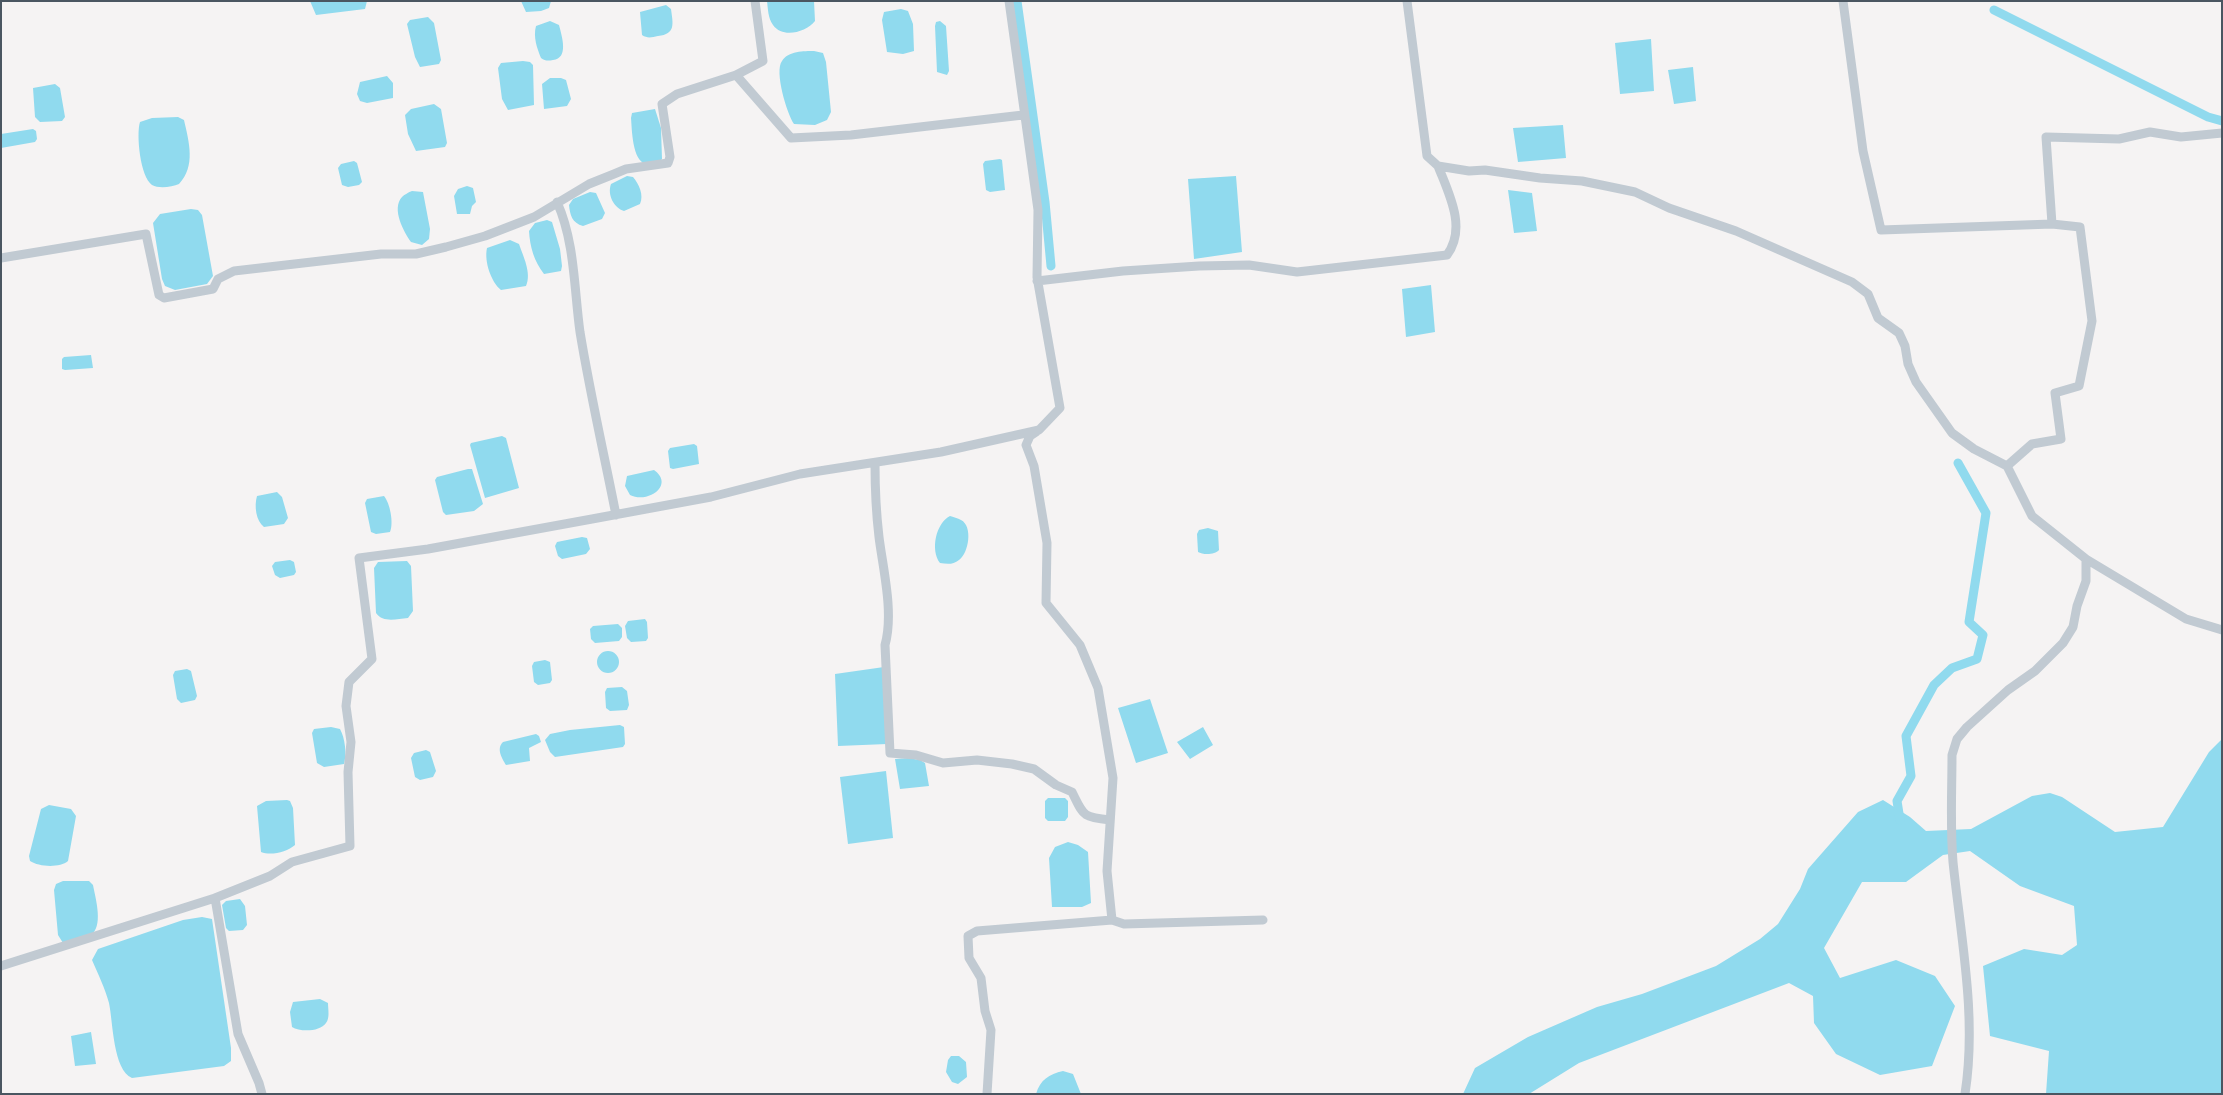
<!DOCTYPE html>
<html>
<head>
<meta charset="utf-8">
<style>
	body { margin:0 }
	#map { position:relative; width:2223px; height:1095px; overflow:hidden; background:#f5f3f3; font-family:"DM Sans",sans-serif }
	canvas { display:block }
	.frame { position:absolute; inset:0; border:2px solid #4a5661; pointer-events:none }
</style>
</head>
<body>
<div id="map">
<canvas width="2223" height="1095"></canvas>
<div class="frame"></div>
</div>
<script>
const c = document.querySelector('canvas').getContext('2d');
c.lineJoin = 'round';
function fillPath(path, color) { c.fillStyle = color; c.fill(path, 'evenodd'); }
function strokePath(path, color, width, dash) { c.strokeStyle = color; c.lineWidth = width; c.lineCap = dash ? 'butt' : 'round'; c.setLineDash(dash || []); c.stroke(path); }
const water = new Path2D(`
	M310 1H367L365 9 316 15Z
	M521 1H551L549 8 541 11 526 12Z
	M767 1H814L815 21C806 32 783 39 773 25 768 18 768 9 767 1Z
	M666 5 671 9C673 24 676 34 658 36 652 37 648 39 642 35L640 12Z
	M901 9 908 11 913 24 914 51 903 54 887 52 882 20 884 12Z
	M428 17 434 23 441 60 439 64 420 67 415 57 407 24 410 20Z
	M550 21 559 25C562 37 569 58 553 60 548 61 545 61 541 58 537 48 533 37 536 26Z
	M940 21 946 26 949 71 947 75 937 72 935 26 936 22Z
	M1651 39 1654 91 1620 94 1615 43Z
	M814 51 823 53 826 62 831 112 827 120 815 125 794 124C787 114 774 71 782 61 788 51 804 51 814 51Z
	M523 61 530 62 533 65 534 105 508 110 502 99 498 68 501 63Z
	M1693 67 1696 101 1674 104 1668 70Z
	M387 76 393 83V98L367 103 360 101 357 94 360 82Z
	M550 78H561L566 80 571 99 567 106 544 109 542 84Z
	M55 84 60 88 65 117 62 121 40 122 35 117 33 88Z
	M434 104 441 109 447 143 445 147 416 151 408 134 405 115 411 109Z
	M655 109 661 128 662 159 658 163C655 163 650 164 646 164 632 161 632 129 631 118L632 113Z
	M178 117 184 120C189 142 196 166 179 184 172 187 159 189 152 185 140 177 136 134 140 122L152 118Z
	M1563 125 1566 158 1518 162 1513 128Z
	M33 129 36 131 37 139 35 142 1 148V134Z
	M1000 159 1002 160 1005 190 990 192 986 190 983 164 985 161Z
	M354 161 357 163 362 182 359 185 348 187 342 185 338 168 341 164Z
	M627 176 633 177C639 184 644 195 640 204L624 211C614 208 607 195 611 184Z
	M1236 176 1242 252 1194 259 1188 179Z
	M467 186 473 188 476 202 472 206 470 214H457L454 196 458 189Z
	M1508 190 1532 193 1537 231 1514 233Z
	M412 191 423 192 430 229 429 239 422 245 411 242C404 232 391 209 402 197 404 195 409 192 412 191Z
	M590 192 596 193 605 213 602 219 583 226C572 223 570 215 569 205L573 199Z
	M191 209 198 210 202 215 213 276 207 284 175 290 165 286 162 279 153 223 160 214Z
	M547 220 552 222 560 249 562 266 561 271 544 274C534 261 530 247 529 231L535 223Z
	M510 240 519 244C523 256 532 273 526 286L501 290C491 282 484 261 487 248Z
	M1431 285 1435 332 1406 337 1402 289Z
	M91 355 93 368 65 370 62 369V359L64 357Z
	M502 436 506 438 519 488 485 498 470 445 471 443Z
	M694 444 697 446 699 464 673 469 670 468 668 451 670 448Z
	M468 469H472L483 504 474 511 446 515 443 512 435 480 437 477Z
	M654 470C675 485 648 504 630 495L625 486 627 476Z
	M277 492 282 497 288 518 284 524 264 527C256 521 254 506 257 496Z
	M384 496C390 503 394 523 390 532L376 534 371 532 365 503 367 499Z
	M950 516C953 517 958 518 961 520 973 526 969 553 959 560 953 565 947 564 940 563 930 550 936 523 950 516Z
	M1208 528 1218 531 1219 550C1215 555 1203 555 1198 552L1197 534 1199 530Z
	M582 537 587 538 590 549 586 554 562 559 558 556 555 546 557 542Z
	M290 560 294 562 296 572 294 575 280 578 275 575 272 566 275 562Z
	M407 561 411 566 413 611 408 618C396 619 383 623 376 613L374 568 378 562Z
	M645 619 647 622 648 638 646 641 631 642 627 638 625 626 628 621Z
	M618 624 622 628V637L619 641 595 643 591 639 590 629 593 626Z
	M597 662a11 11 0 1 1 22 0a11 11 0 1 1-22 0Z
	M545 660 550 662 552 680 550 683 538 685 534 682 532 666 534 662Z
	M884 667 887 744 838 746 835 674Z
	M187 669 191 671 197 696 195 700 181 703 177 699 173 675 175 671Z
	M622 687 627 691 629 705 627 710 610 711 606 708 605 692 607 688Z
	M1150 699 1168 753 1136 763 1118 708Z
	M620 725 624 727 625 744 623 747 555 757 550 752 545 740 550 734 570 730Z
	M331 727 340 729C345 738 347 754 344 764L324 767 317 763 312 733 314 729Z
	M1203 727 1213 745 1190 759 1177 742Z
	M536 734 539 736 541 742 529 748 530 761 506 765C502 758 496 749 503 742Z
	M2222 739V1094H2046L2049 1051 1990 1036 1983 966 2024 949 2062 955 2077 945 2074 906 2020 886 1970 851 1943 855 1906 882H1862L1824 948 1840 978 1896 960 1935 976 1955 1006 1932 1066 1880 1075 1836 1054 1814 1023 1813 996 1789 983 1579 1063 1529 1094H1463L1475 1068 1528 1037 1597 1007 1642 994 1716 966 1760 939 1778 924 1800 889 1808 869 1858 812 1883 800 1910 817 1926 831 1971 829 2032 796 2050 793 2062 797 2115 832 2163 827 2209 752Z
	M426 750 430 752 436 771 433 777 420 780 415 777 411 758 414 753Z
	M908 758 920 760 925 763 929 786 900 789 895 759Z
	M886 771 893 838 848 844 840 777Z
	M1048 798H1065L1068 801V817L1065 821H1048L1045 818V801Z
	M287 800 290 801 293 808 295 845C287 852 271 856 261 852L257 806 266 801Z
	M49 805 71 809 76 816 68 861C60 868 39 867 30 861L29 856 41 809Z
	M1068 842 1078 845 1088 852 1091 903 1082 907H1052L1049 858 1055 847Z
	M63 881H89L93 885C95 896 103 923 93 933 87 939 71 940 63 943L58 935 54 890 56 884Z
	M240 899 245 906 247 925 243 930 229 931 226 928 222 905 226 901Z
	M202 917 212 919 231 1048V1061L224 1066 132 1078C113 1070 113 1022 109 1003 105 988 98 974 92 960L98 949 183 920Z
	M320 999 328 1003C328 1009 330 1018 326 1023 320 1032 300 1032 292 1027L290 1012 293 1002Z
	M91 1032 96 1064 75 1066 71 1036Z
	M951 1056H959L966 1062 967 1077 958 1084 952 1082 946 1072 948 1060Z
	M1063 1071 1073 1074 1081 1094H1036C1040 1080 1049 1074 1063 1071Z`);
const canal = new Path2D(`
	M1017 1 1045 202 1051 266
	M1994 10 2208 117 2222 121
	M1900 820 1897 801 1911 776 1906 736 1934 685 1952 668 1977 659 1983 635 1969 622 1986 513 1958 463`);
const street = new Path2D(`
	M1407 1 1427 156 1438 166 1469 171 1485 170 1540 178 1582 181 1635 192 1669 208 1736 231 1852 282 1868 294 1878 318 1899 333 1905 346 1908 364 1916 382 1952 433 1974 449 2007 466 2032 516 2086 559V581L2077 606 2073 627 2063 643 2035 671 2008 690 1967 727 1957 739 1952 755C1952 790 1950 826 1953 862 1961 939 1977 1017 1965 1094
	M1843 1 1863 151 1881 230 2052 224
	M736 75 791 138 851 135 1023 115
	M557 202C575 242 574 289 580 332 590 393 604 454 616 515
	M1 258 146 234 159 295 164 298 213 289 218 279 234 271 381 254H416L446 247 485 236 534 217 589 184 614 174 626 169 668 163 670 157 662 104 677 94 736 75 763 61 755 1
	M1037 281 1123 271 1199 266 1249 265 1297 272 1447 255C1467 228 1449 194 1438 166
	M1036 432 1030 436 1026 445 1034 466 1047 543 1046 603 1080 645 1098 688 1113 778 1107 871 1112 920
	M875 463C875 487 876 512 879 537 883 569 894 613 885 645L890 753 916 755 943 763 977 760 1012 764 1034 769 1056 785 1072 792C1084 816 1082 817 1110 820
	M2007 466 2032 444 2061 439 2055 393 2079 386 2092 321 2080 227 2052 224 2046 137 2119 139 2150 132 2181 137 2222 133
	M2086 559 2186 619 2222 630
	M215 898 270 876 292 862 350 846 348 772 351 742 346 706 349 682 372 659 359 558 428 549 592 519 711 497 800 474 941 452 1039 430 1060 408 1037 277 1038 210 1009 1
	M1 966 215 898 238 1034 259 1083 262 1094
	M987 1094 991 1030 985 1011 981 978 969 958 968 936 977 931 1112 920 1124 924 1263 920`);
fillPath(water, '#90daee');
strokePath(canal, '#90daee', 9);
strokePath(street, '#c1cad2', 9);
</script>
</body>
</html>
